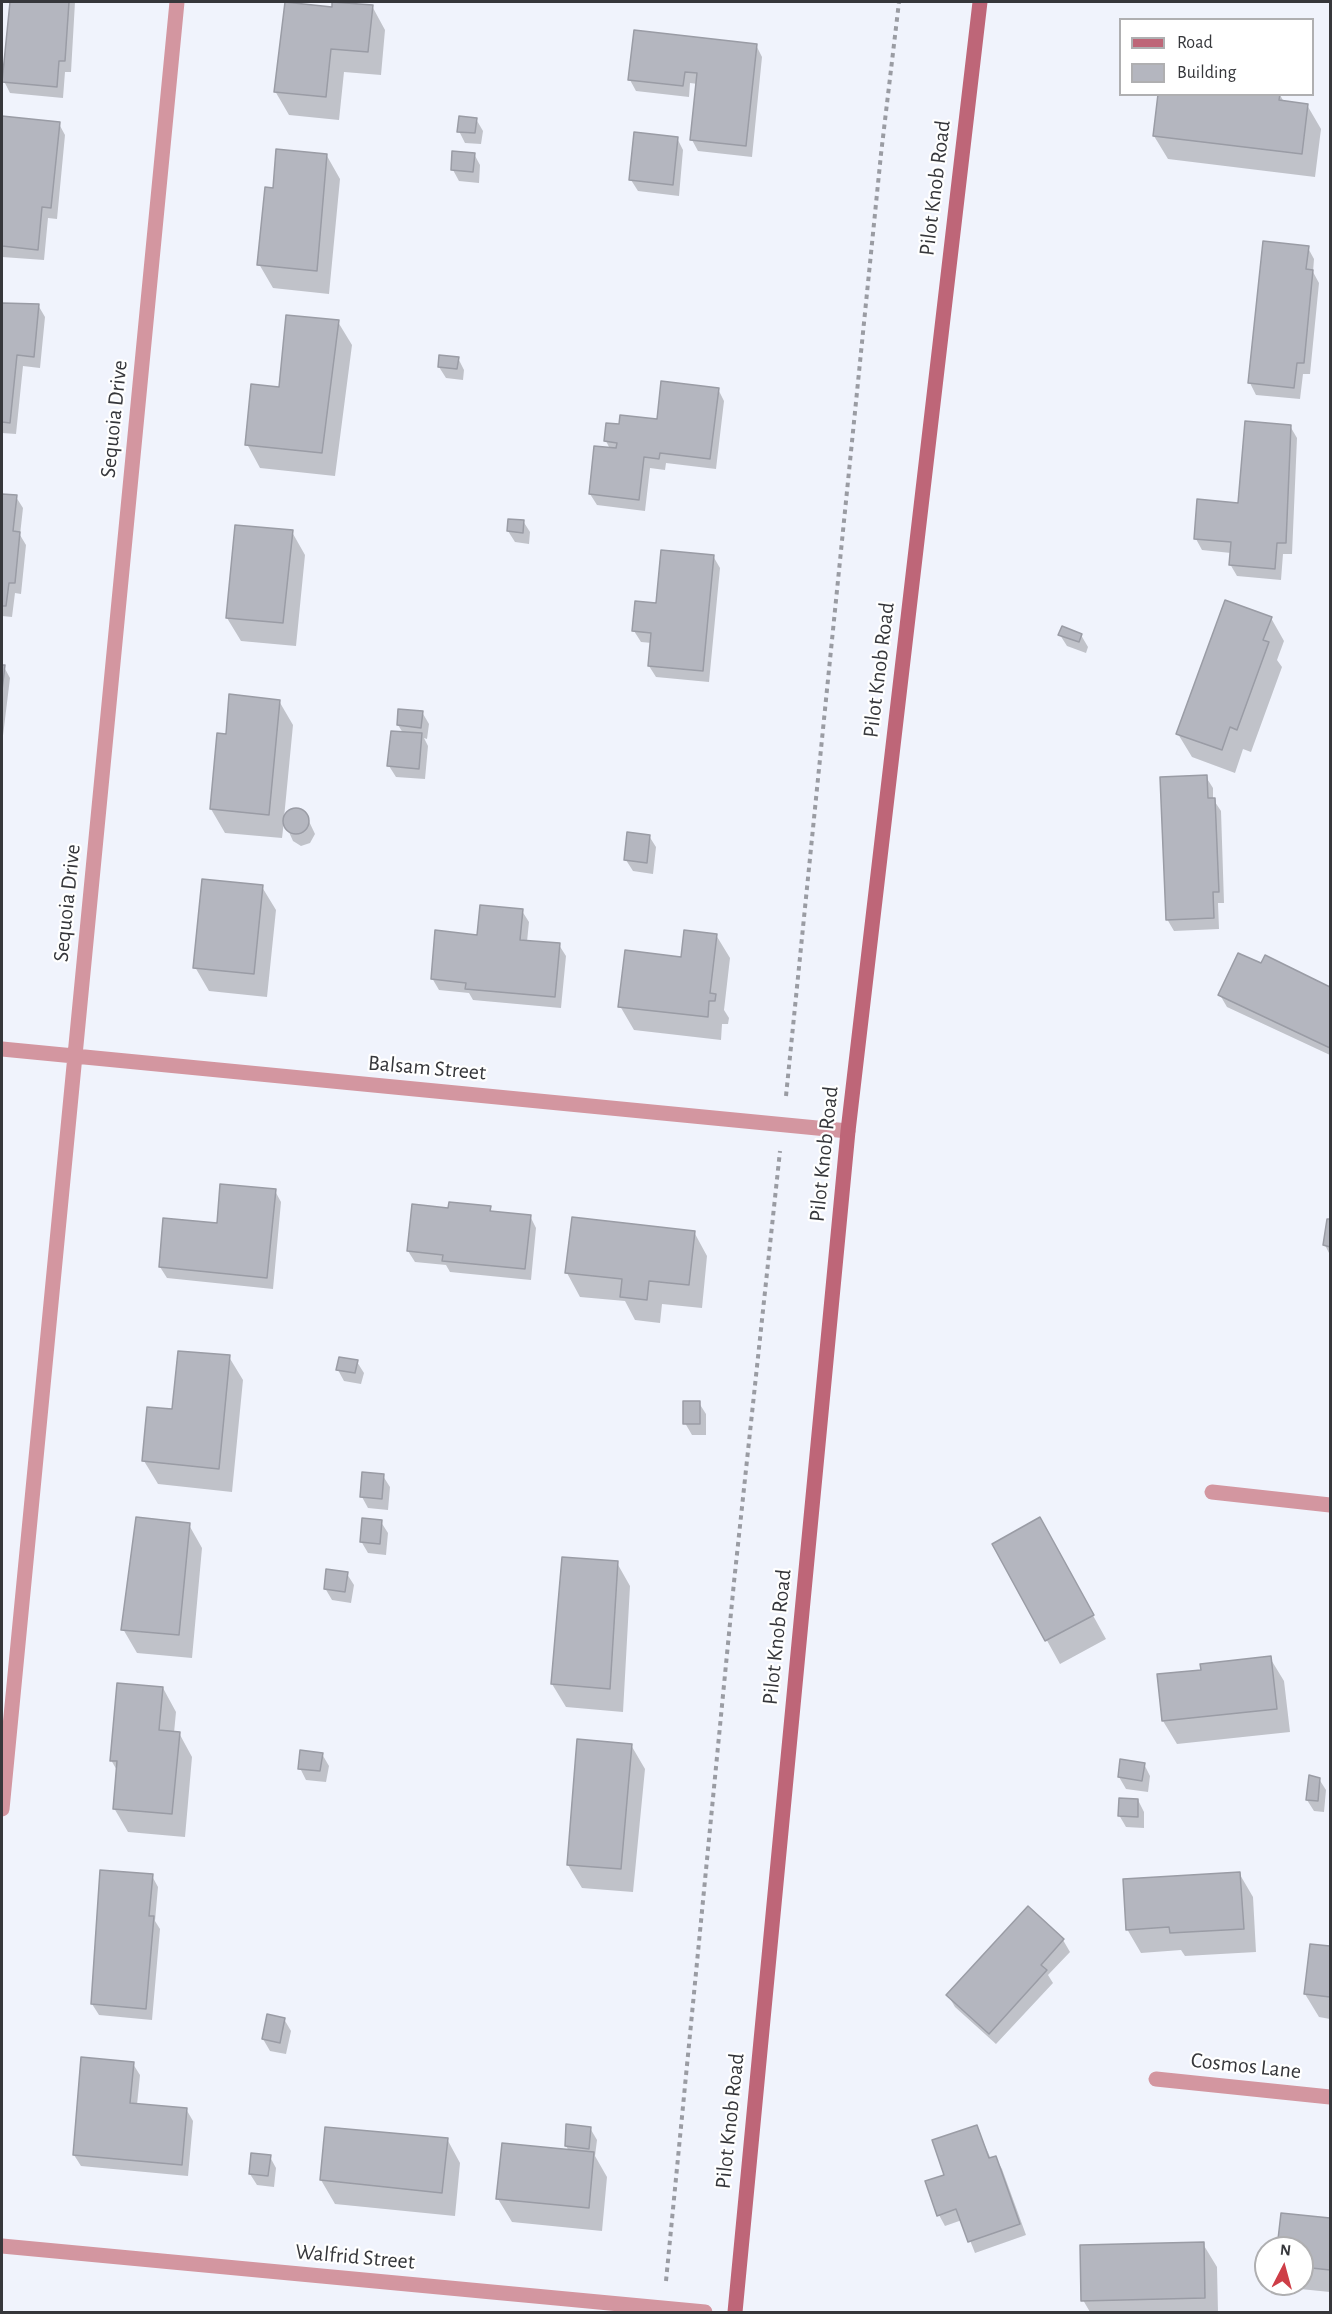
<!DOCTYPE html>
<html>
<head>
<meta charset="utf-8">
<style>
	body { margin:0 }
	#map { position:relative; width:1332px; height:2314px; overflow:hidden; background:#f0f3fc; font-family:"Alegreya Sans",sans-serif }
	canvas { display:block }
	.frame { position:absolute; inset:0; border:3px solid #36373b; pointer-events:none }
	.legend { position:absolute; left:1119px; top:18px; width:195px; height:78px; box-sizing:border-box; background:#fff; border:2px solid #afafb1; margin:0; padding:8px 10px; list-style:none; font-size:18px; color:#36373b }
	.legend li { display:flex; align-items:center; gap:12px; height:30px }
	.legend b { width:30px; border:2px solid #afafb1 }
	.north { position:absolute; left:1254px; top:2236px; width:60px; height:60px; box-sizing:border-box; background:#fff; border:2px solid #afafb1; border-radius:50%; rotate:6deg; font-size:16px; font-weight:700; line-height:24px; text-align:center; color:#36373b }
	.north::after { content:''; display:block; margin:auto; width:21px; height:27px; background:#ce3e47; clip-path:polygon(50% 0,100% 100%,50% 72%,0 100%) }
</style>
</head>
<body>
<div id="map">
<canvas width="1332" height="2314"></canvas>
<div class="frame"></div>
<ul class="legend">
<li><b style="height:8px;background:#be6678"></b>Road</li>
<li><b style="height:16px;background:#b4b6bf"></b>Building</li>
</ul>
<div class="north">N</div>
</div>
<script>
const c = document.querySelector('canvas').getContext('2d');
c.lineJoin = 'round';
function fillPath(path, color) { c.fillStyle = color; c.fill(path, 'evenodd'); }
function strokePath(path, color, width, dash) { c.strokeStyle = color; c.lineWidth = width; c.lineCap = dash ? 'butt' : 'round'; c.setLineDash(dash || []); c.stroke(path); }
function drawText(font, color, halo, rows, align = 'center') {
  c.font = font + ' "Alegreya Sans",sans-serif'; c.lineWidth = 4.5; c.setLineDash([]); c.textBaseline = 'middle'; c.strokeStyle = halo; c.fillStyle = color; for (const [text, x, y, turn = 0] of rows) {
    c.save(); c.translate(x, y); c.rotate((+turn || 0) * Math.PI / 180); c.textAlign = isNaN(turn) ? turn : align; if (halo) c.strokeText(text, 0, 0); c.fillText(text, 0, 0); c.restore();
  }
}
const shadow = new Path2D(`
	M17 2H75L71 72H65L63 98 10 93 4 81Z
	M372 6 385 30 381 75 344 72 339 120 289 115 275 91 333 8Z
	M756 45 762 57 752 157 698 151 692 140 698 84 690 83 689 97 636 91 630 80Z
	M1280 95 1284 102 1307 105 1321 129 1315 177 1168 159 1154 136Z
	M2 118 59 124 65 135 57 219 48 218 44 260 2 257Z
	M476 119 483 131 481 144 465 143 459 131Z
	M677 138 683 150 679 196 638 191 631 180Z
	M474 154 480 165 479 183 459 181 453 170Z
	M327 156 340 179 329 294 273 288 259 264 274 189Z
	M1308 248 1314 259 1313 272 1319 283 1310 374H1303L1300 399 1256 395 1250 383Z
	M2 304 38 305 45 317 40 368 23 366 16 434 2 433Z
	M338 322 352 345 335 476 260 468 247 444 281 389Z
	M458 358 464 370 463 380 446 378 439 367Z
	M718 389 724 401 716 469 666 463 665 470 650 468 645 511 597 505 590 494 610 449 606 441 620 426 658 421Z
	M1290 426 1297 438 1292 554H1283L1281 580 1237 576 1230 564 1231 553 1202 550 1196 539 1239 504Z
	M2 495 16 497 23 508 20 535 26 545 21 594 15 593 12 617 2 616Z
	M523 521 530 532 529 544 515 542 508 531Z
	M292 532 305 555 296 646 241 641 227 618Z
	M713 556 720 568 709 682 656 677 649 666 652 643 641 642 634 631 657 605Z
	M1271 618 1284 641 1277 660 1282 667 1251 752 1243 749 1235 773 1192 757 1178 734Z
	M1060 635H1081L1088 647 1086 653 1067 646Z
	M2 667H4L10 678 2 744Z
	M279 701 293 725 284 818 288 811 297 808 305 813 315 834 310 843 301 846 293 841 284 821 282 838 225 833 211 809 227 735Z
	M422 712 429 724 427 739 424 738 428 746 425 779 396 777 389 766 403 733 398 725Z
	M1206 777 1213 788V799L1221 811 1224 903H1218L1219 929 1174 931 1167 919Z
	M649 836 656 847 653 874 633 871 626 860Z
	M262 887 276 910 267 997 209 991 195 967Z
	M522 911 529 922 527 942 559 945 566 956 561 1008 473 1000 469 993 439 990 432 978 478 936Z
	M716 935 730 958 724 1010 729 1018 728 1024H722L721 1040 634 1030 620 1006Z
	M1266 957 1330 990V1055L1227 1007 1220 995 1262 965Z
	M275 1191 281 1202 273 1289 167 1278 160 1267 218 1225Z
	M490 1208 493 1213 530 1216 536 1228 531 1280 450 1272 446 1265 415 1262 408 1251 450 1209Z
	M1328 1220H1330V1255L1325 1245Z
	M694 1232 707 1256 702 1308 662 1304 660 1323 635 1320 625 1301 580 1297 567 1273Z
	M229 1357 243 1380 232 1492 158 1484 144 1461Z
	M357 1362 364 1373 361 1384 344 1381 338 1370Z
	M699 1403 706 1414V1435H692L685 1423Z
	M383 1476 390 1487 388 1510 368 1508 362 1497Z
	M381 1522 388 1533 386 1555 368 1553 361 1541Z
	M189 1525 202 1548 192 1658 137 1653 123 1629Z
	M1053 1543 1106 1639 1060 1664 994 1545Z
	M617 1563 630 1586 623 1712 566 1707 552 1684Z
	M347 1574 354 1585 351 1603 332 1600 325 1588Z
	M1270 1658 1284 1681 1290 1732 1177 1744 1163 1721 1202 1671Z
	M163 1688 176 1712 174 1733H179L192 1757 185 1837 128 1832 114 1808 118 1772 111 1760Z
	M631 1745 645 1769 633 1892 582 1888 568 1865Z
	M322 1754 329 1766 326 1782 306 1780 300 1768Z
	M1144 1764 1150 1776 1148 1792 1126 1789 1119 1777Z
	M1319 1779 1326 1790 1324 1812 1314 1811 1307 1800Z
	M1138 1800 1144 1812V1828L1126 1827 1119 1815Z
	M1239 1873 1253 1897 1256 1952 1185 1956 1181 1950 1141 1953 1127 1929Z
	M152 1876 158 1887 155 1921 160 1929 152 2020 99 2015 92 2004Z
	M1028 1908 1063 1940 1070 1952 1048 1975 1053 1983 996 2044 955 2007 948 1995Z
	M1311 1945 1330 1948V2019L1319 2017 1305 1994Z
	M284 2019 291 2031 286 2054 270 2051 263 2039Z
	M133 2064 140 2075 137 2105 186 2109 193 2121 188 2176 81 2166 74 2155Z
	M976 2126 991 2159 995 2157 1002 2169 1026 2235 975 2253 962 2220 945 2226 939 2215 946 2176Z
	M590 2128 597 2140 595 2156 607 2177 602 2231 512 2222 498 2199 569 2151 566 2146Z
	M447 2139 460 2163 455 2216 335 2204 321 2180Z
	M270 2157 276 2168 274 2187 257 2185 250 2174Z
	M1282 2214 1330 2219V2292L1290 2288 1288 2284H1302V2248H1279Z
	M1203 2244 1217 2267 1218 2312H1090L1083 2300Z`);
const building = new Path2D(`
	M10 2H69L65 61H59L57 87 2 82Z
	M285 2 332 7V2L373 5 368 52 331 49 326 97 274 92Z
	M634 30 757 44 746 146 690 140 697 73 685 72 683 86 628 80Z
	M1158 94H1280L1279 100 1308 104 1302 154 1153 136Z
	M2 116 60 122 51 208 42 207 38 250 2 246Z
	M459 116 477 118 475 133 457 132Z
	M634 132 678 137 673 185 629 180Z
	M276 149 327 154 317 271 257 265 265 187 273 188Z
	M452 151 475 153 473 172 451 170Z
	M1263 241 1309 246 1306 269 1313 270 1304 363H1297L1294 388 1248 383Z
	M2 303 39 304 34 357 17 355 10 423 2 422Z
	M286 315 339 320 322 453 245 445 251 384 279 387Z
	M439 355 459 357 457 369 438 367Z
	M661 381 719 388 710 459 660 453 659 459 644 457 639 500 589 494 594 446 616 448 617 443 604 441 606 423 619 424 620 415 657 419Z
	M1245 421 1291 425 1286 543H1277L1275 569 1229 565 1231 542 1194 539 1197 499 1238 503Z
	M2 494 17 495 13 531 20 532 15 583H9L6 606H2Z
	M508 519 524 520 523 533 507 531Z
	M235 525 293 530 283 623 226 618Z
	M661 550 714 555 703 671 648 666 651 633 632 631 635 601 656 603Z
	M1225 600 1272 617 1263 640 1269 642 1237 730 1230 727 1222 750 1176 734Z
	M1062 626 1082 634 1079 642 1058 635Z
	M2 665H5L2 691Z
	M229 694 280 700 269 815 210 809 217 733 226 734Z
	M398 709 423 711 421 728 397 725Z
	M391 731 422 733 419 769 387 766Z
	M1207 775 1208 798H1215L1219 892H1213L1214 918 1166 920 1160 777Z
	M283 821a13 13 0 1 1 26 0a13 13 0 1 1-26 0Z
	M627 832 650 835 647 863 624 860Z
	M202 879 263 885 254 974 193 968Z
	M480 905 523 909 520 940 560 943 555 997 465 989 466 983 431 979 435 930 477 935Z
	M684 930 717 934 710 993 716 994 715 1001H709L708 1017 618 1007 625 950 681 957Z
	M1238 953 1261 963 1265 955 1330 987V1048L1218 995Z
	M220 1184 276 1189 267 1278 159 1267 163 1218 217 1223Z
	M449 1202 491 1206 490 1211 531 1215 525 1269 442 1261 443 1255 407 1251 412 1204 448 1208Z
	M572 1217 695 1231 689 1285 649 1281 647 1300 620 1297 622 1279 565 1273Z
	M1327 1219H1330V1247L1323 1245Z
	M178 1351 230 1355 219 1469 142 1461 147 1407 172 1409Z
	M339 1357 358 1360 355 1373 336 1370Z
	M683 1401H700V1424H683Z
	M362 1472 384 1474 382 1499 360 1497Z
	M136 1517 190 1523 179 1635 121 1630Z
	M1040 1517 1094 1615 1045 1641 992 1544Z
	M362 1518 382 1520 380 1544 360 1542Z
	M562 1557 618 1561 610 1689 551 1684Z
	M326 1569 348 1572 345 1592 324 1589Z
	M1271 1656 1277 1709 1162 1721 1157 1674 1201 1670 1200 1664Z
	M117 1683 163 1687 159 1730 180 1732 172 1814 113 1809 117 1761H110Z
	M577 1739 632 1744 621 1869 567 1865Z
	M300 1750 323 1753 320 1771 298 1769Z
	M1120 1759 1145 1763 1142 1781 1118 1777Z
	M1309 1775 1320 1778 1318 1801 1306 1800Z
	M1119 1798 1138 1799V1817L1118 1816Z
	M100 1870 153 1874 149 1916H154L146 2009 91 2004Z
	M1240 1872 1244 1929 1170 1933 1169 1927 1126 1930 1123 1879Z
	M1028 1906 1064 1939 1041 1965 1047 1970 989 2034 946 1995Z
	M1310 1944 1330 1946V1997L1304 1994Z
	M267 2014 285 2018 280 2043 262 2039Z
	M81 2057 134 2062 130 2103 187 2108 182 2165 73 2155Z
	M566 2124 591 2127 589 2149 565 2146Z
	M977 2125 989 2158 996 2156 1020 2224 968 2242 956 2209 937 2216 925 2181 944 2175 932 2140Z
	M325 2127 448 2138 442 2193 320 2180Z
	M502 2143 594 2152 589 2208 496 2199Z
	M251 2153 271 2155 268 2176 249 2174Z
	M1281 2213 1330 2218V2270L1302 2267V2248H1277Z
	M1204 2242 1205 2298 1081 2301 1080 2245Z`);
const path = new Path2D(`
	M786 1096 881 154 899 2
	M666 2281 734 1582 780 1151`);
const minor = new Path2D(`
	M2 1049 848 1131
	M1212 1492 1330 1505
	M2 1809 177 2
	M1156 2079 1330 2097
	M2 2246 705 2312`);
const secondary = new Path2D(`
	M735 2312 848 1131 980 2`);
const streetNames = [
	["Pilot Knob Road",935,188,-83],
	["Sequoia Drive",114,419,-84],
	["Pilot Knob Road",879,670,-83],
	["Sequoia Drive",67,903,-84],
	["Balsam Street",427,1068,5],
	["Pilot Knob Road",824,1154,-84],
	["Pilot Knob Road",777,1637,-84],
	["Cosmos Lane",1246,2066,6],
	["Pilot Knob Road",730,2121,-84],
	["Walfrid Street",355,2257,5]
];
fillPath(shadow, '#0003');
fillPath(building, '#b4b6bf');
strokePath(building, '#9a9ca5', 1.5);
strokePath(path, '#9a9ca3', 4, [4.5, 4.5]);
strokePath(minor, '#d396a0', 15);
strokePath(secondary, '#be6678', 15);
drawText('22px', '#36373b', '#fff', streetNames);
</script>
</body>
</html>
